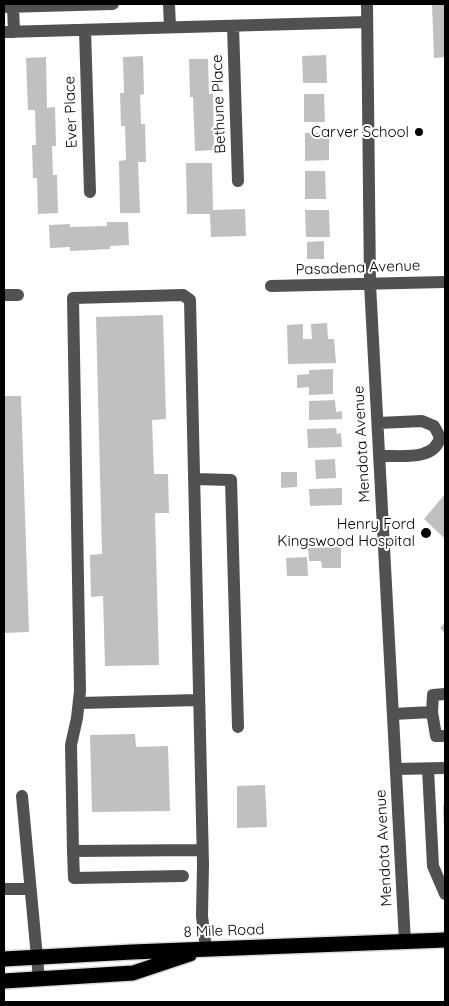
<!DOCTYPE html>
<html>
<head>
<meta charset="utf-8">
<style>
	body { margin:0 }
	#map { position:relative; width:449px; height:1006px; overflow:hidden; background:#fff; font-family:Quicksand,sans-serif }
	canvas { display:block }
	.frame { position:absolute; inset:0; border:5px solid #000; pointer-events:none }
</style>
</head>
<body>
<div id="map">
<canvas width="449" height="1006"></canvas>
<div class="frame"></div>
</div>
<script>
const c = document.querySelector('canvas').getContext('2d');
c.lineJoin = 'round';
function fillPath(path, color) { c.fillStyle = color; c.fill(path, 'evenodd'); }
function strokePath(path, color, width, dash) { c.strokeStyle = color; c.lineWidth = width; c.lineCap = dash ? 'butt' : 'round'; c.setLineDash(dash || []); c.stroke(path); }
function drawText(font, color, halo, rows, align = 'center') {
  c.font = font + ' Quicksand,sans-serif'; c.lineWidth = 4; c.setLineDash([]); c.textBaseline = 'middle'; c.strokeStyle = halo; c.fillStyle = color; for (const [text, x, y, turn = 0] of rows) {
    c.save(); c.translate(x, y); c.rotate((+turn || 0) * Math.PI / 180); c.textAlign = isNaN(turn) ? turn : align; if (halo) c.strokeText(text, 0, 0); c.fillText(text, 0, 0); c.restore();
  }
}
const building = new Path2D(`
	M432 4H445V57L434 58Z
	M326 55 327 83H303L302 56Z
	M143 56 144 94 140 95 141 124H145L146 162H138L140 213H120L119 161 126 160 125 126H121L120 93H124L123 57Z
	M46 57 47 108 55 107 56 146H52L53 175H57L58 213 38 214 37 178H33L32 145H36L35 110H28L26 58Z
	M189 59H208L209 94H213L214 150 195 151 193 97H190Z
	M304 94H324L325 122H304Z
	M305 133H329V160L305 161Z
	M186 163H212L213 210 245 209 246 236 211 237 210 214H187Z
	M305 171H325L326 199H305Z
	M305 210H329L330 237H306Z
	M107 222H128L129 245 110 246V249L70 251V247L50 248 49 225 70 224V227L107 226Z
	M324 241V259H307V242Z
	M163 315 166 419 152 420 154 474H168L169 513H155L159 665 105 666 103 596 91 597 90 555 102 554 96 317Z
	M327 323 328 339H334L336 363 288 364 287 325 303 324V339H312L311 324Z
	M333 369V394L309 395V387L297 388V375L309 374V370Z
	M4 396H21L29 632 4 633Z
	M335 400 336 412 342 411V419L309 420V401Z
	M336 428 337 434 341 433 342 447 308 448 307 429Z
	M335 459 336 478 316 479 315 460Z
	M281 472H297V487L281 488Z
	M342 488V505L310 506 309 489Z
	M445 494V539L424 519Z
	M341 547V568H322L321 561H309L308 548Z
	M307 557 308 576H287L286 558Z
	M445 622V633L440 628Z
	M135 734 136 747 168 746 170 811 92 812 90 735Z
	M265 785 267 827 237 828V786Z
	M443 805H445V828H444Z`);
const minor = new Path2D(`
	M169 4 170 27
	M367 4 370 284 405 942
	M13 6 14 32
	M4 7 113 4
	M233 26 238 181
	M85 30 90 192
	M4 32 367 22
	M271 286 445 282
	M4 295H18
	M378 423 422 421 434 426 440 437C435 462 398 455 379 456
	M194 479 231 480 238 727
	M445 694 433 695 432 712 436 736H445
	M79 703 199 700
	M393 714 432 712
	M396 769 445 768
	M428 769 433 866 445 894
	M22 796 39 979
	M202 850 73 851 71 745 77 718 80 691 73 298 183 295 190 300 203 864 202 916 206 949
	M73 851 74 878 183 876
	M4 889H30`);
const highway = new Path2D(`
	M4 959 132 952 445 940
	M4 981 133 973 190 954`);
const markers = [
	[419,132,5,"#000"],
	[426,533,6,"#000"]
];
const streetNames = [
	["Bethune Place",219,104,-92],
	["Ever Place",71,112,-92],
	["Pasadena Avenue",358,268,-2],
	["Mendota Avenue",362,444,-93],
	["Mendota Avenue",384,848,-93],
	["8 Mile Road",224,931,-2]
];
const poiNames = [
	["Carver School",409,132],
	["Henry Ford",415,524],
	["Kingswood Hospital",415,541]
];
fillPath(building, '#c0c0c0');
strokePath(highway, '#dbdbdb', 18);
strokePath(minor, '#515151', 12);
strokePath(highway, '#000', 15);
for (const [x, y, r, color] of markers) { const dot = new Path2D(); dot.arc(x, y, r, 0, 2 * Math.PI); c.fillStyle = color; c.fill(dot); strokePath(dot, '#fff', 2); }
drawText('15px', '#000', '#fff', streetNames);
drawText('15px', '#000', '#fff', poiNames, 'right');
</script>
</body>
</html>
